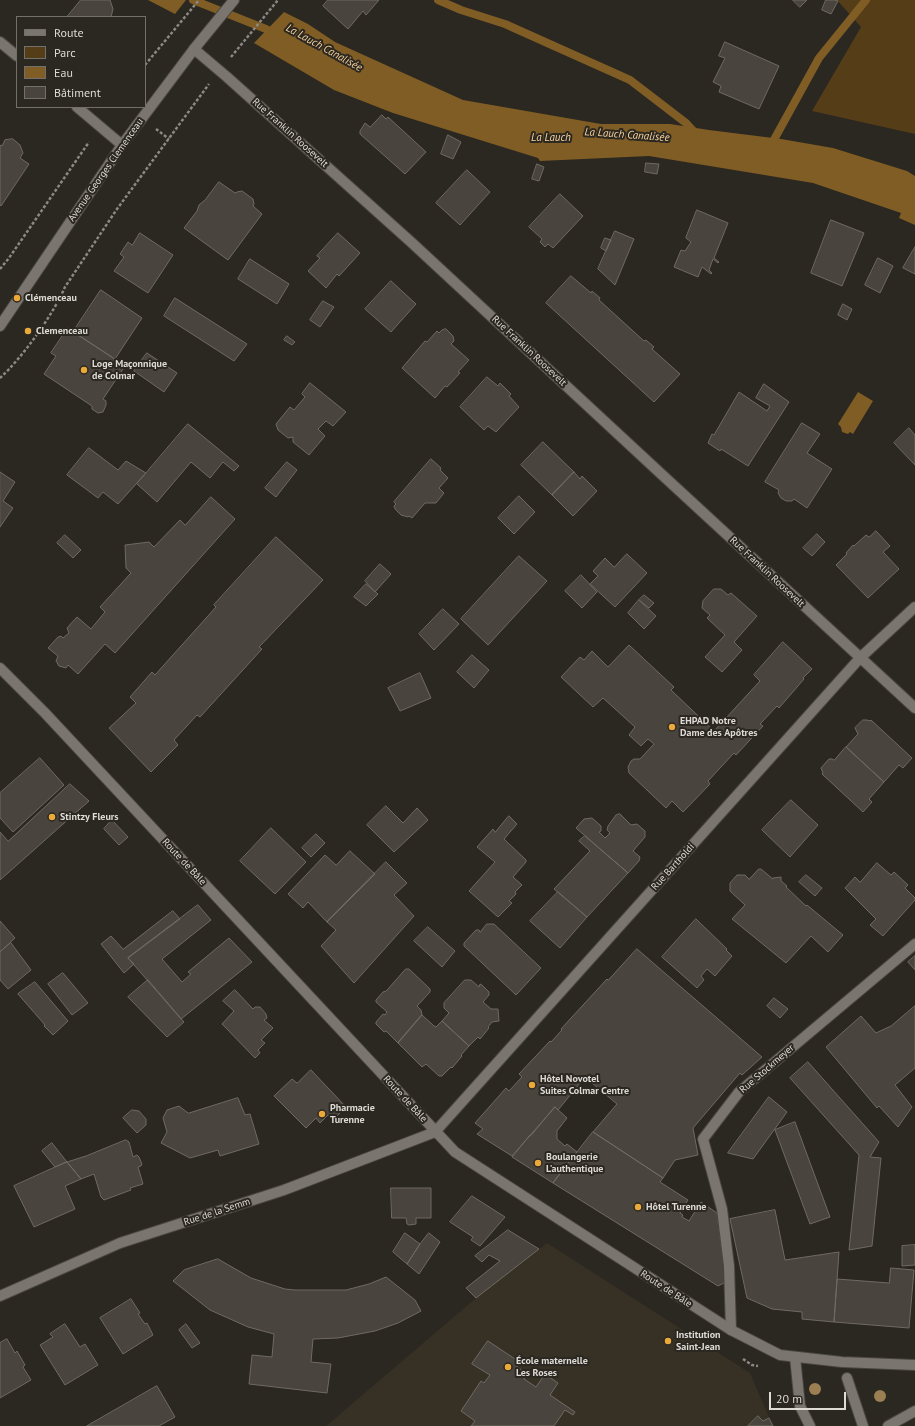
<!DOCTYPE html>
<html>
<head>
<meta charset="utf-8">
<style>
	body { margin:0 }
	#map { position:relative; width:915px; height:1426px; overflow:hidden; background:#2b2721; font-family:"PT Sans",sans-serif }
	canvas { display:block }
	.legend { position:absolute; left:16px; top:16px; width:130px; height:92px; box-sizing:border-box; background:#2b2721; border:1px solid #736f6a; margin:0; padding:5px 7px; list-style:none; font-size:12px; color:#dedbd7 }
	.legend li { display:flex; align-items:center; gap:8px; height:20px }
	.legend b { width:20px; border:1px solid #736f6a }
	.scale { position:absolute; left:769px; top:1392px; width:77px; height:18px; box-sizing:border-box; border:2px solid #dedbd7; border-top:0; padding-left:5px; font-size:12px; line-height:14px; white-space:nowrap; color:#dedbd7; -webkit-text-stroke:3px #2b2721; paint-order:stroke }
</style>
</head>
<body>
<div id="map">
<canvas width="915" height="1426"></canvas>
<ul class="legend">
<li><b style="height:5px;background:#7a756e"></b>Route</li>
<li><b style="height:11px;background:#553e17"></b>Parc</li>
<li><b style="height:11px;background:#7f5d24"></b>Eau</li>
<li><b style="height:11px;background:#49453e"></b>Bâtiment</li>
</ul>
<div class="scale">20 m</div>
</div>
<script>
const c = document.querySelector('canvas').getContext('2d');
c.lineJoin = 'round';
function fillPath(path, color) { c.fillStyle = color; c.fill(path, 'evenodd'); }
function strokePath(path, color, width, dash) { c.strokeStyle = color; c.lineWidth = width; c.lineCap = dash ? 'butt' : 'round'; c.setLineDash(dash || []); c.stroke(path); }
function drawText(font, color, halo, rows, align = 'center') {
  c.font = font + ' "PT Sans",sans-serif'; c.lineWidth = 4; c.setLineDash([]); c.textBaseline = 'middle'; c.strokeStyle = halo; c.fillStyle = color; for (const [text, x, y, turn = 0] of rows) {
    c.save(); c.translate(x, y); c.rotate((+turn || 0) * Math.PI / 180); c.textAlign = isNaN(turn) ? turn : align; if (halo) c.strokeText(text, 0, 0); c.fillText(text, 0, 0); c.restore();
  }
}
const built = new Path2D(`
	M547 1243 750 1373 773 1426H326L476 1298Z`);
const green = new Path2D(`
	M837 0H915V134L812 111 861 27Z`);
const water = new Path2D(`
	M148 0H186L175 14Z
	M284 12 308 24 335 42 463 100 601 124H670L709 130 781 139 833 148 907 171 915 176V225L899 218 901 213 813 183 649 156 540 161 538 158 393 113 334 90 254 43Z
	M858 392 873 401 853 434 850 432 848 434 842 432 841 427 838 424Z`);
const stream = new Path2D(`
	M193 0 266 29 275 34
	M438 0 461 10 505 24 630 80 686 123 697 135
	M770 147 819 58 866 0`);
const building = new Path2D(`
	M81 0H110L113 9 111 17H67Z
	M328 0H379L366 15 363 11 348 29 323 6Z
	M793 0H807L800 7Z
	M826 0H835L838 1 831 14 822 10Z
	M725 42 779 66 759 109 719 92 721 86 713 82 725 58 719 56Z
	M382 115 386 119 388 117 426 152 405 174 360 134V131L365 123 370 127Z
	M448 135 461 142 453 159 441 154Z
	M13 139 20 145 23 153 20 158 29 164 1 206 0 205V145L2 146 5 140Z
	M646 163 659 164 657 174 645 172Z
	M537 164 544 167 539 181 532 179Z
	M467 170 490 192 460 225 436 203Z
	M219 182 235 193 237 192 242 191 253 199 254 204 253 206 262 214 228 260 184 228 197 211 199 205 205 200Z
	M560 194 583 216 553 248 548 244 545 247 540 242 542 239 529 227Z
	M697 210 728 223 714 258 719 262 718 263 713 259 709 270 712 273 711 274 702 267 698 277 674 267 681 250 685 251 691 242 686 238Z
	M831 220 864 233 842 286 811 273Z
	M615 231 634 239 615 285 598 269Z
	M140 233 173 255 148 293 114 271 124 257 120 254 128 242 132 245Z
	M338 233 360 253 339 276 337 274 326 288 308 271 320 258 317 256Z
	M605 238 611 240 606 251 601 248Z
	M915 247V274L903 268Z
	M878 258 893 266 880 293 865 285Z
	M250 259 289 284 277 304 238 279Z
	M571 276 591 293 592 291 600 298 599 300 644 341 646 340 654 347 652 349 680 374 654 402 546 303Z
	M391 281 416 304 391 332 365 309Z
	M101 290 142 318 115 359 73 332Z
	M175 298 247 344 234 361 164 316Z
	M323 301 334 307 320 327 310 320Z
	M843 304 852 309 847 320 838 315Z
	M68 328 125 366 103 399 106 401V405L103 412 98 413 92 409V406L44 374 56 356 51 353Z
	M446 329 453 336 454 341 451 344 469 360 458 372 460 373 447 387 445 386 435 398 402 368 425 341 427 342 437 331 439 333 442 330Z
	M287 336 295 342 292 345 284 340Z
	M147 353 177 373 164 392 134 371Z
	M487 377 498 386 500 383 511 394 509 396 519 407 496 432 488 426 484 430 460 407Z
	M310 383 346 412 333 426 326 421 318 429 325 436 309 455 293 442V437L288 438 278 430 276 424 290 407 294 410 305 397 302 394Z
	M764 384 789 402 748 466 721 449 720 451 708 443 712 434 714 435 739 392 767 411 770 406 756 398Z
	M802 423 820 434 807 453 832 469 807 508 794 499 792 501H786L781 498 778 493 779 490 765 482Z
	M188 424 239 466 234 471 223 462 210 478 191 462 157 502 137 484Z
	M909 428 915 435V465L894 443Z
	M543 442 574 472 552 495 521 465Z
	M89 448 118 470 126 461 146 473 118 504 103 492 98 498 67 475Z
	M431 459 441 468 440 470 448 478 439 488 444 493 436 503H425L412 518 409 516 408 517 401 515 395 509 394 506 396 504 394 502Z
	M287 462 297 470 276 497 265 488Z
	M0 472 15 482 3 501 13 508 0 527Z
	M574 472 580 479 582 476 597 491 573 516 552 495Z
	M519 496 535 512 514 534 498 518Z
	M211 497 235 519 115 653 105 644 78 674 68 665 66 668 59 666 56 661 58 656 48 648 58 637 61 636 63 638 69 633 67 628 77 617 91 629 105 612 100 607 131 573 126 568 125 545 149 542 154 547 180 520 185 525Z
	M876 531 890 546 883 552 899 569 868 598 836 565 847 554 846 553 853 545 854 546 866 535 869 537Z
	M817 534 825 542 812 556 803 548Z
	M65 535 81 550 73 558 57 543Z
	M276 537 323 580 259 647 262 649 200 717 197 715 174 740 178 745 151 772 109 728 136 703 130 697 152 672 155 675 216 607 214 605Z
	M627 554 647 573 615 607 590 584 598 576 593 571 605 558 614 567Z
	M519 556 547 581 488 645 461 619Z
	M380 564 391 574 375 592 365 581Z
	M581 575 597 592 582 608 565 591Z
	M366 584 378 594 366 606 354 597Z
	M714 589H721L728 595 731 593 757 616 734 642 742 650 722 672 705 657 725 635 707 618 710 615 702 608 703 601Z
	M644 595 654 603 649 608 639 600Z
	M639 600 656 616 644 629 628 613Z
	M443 609 459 624 434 650 419 634Z
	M783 642 812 669 803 678 804 679 779 708 777 706 760 724 763 726 736 755 734 753 708 781 710 784 683 812 672 801 666 808 629 773 628 767 631 761 634 759H640L654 744 648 739 641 746 629 735 635 727 603 698 593 707 561 677 580 657 584 660 592 651 608 667 629 645 674 687 671 690 714 731 760 681 754 675Z
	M472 655 489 670 474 688 457 672Z
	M420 673 431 698 400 711 388 688Z
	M863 720H867L870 721 871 720 912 758 903 768 899 765 884 782 846 747 858 734 855 728Z
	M846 747 884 782 869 799 872 802 863 812 822 774 823 773 821 768 829 759H832L834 760Z
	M40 758 64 785 13 832 0 818V793Z
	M70 784 89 801 0 880V832L8 841Z
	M791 800 818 825 790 857 762 830Z
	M386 806 403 823 417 808 428 820 394 852 367 825Z
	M620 814 631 825 637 824 645 831V837L633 851 640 857 639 861 628 873 576 828 584 819 592 818 601 826V831L599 832 605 838 610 833 607 830 608 826 616 815Z
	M509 816 517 824 504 839 526 860V862L513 877 522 885 515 892 516 894 509 901 512 903 498 917 469 891 495 862 477 847 493 829 495 832Z
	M112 820 128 837 119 845 104 829Z
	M271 828 306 862 275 894 240 861Z
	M316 834 325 843 311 857 302 848Z
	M585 836 628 873 587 917 554 889 590 851 579 841Z
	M350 851 375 874 327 922 308 902 303 908 288 894 325 855 336 865Z
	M386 862 407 883 394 895 414 916 354 983 321 946 336 930 327 922Z
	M877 863 891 875 894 872 908 885 905 888 915 898V900L883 936 870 925 876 919 845 888 855 877 860 882Z
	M759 869H761L773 879V878L781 877V881L787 886 786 887 806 906 807 905 843 935 828 952 811 936 786 963 732 919 745 905 730 891V883L737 875H745L749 879Z
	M806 875 822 888 815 896 799 882Z
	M558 892 587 917 560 948 530 921Z
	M198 905 211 920 162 959 182 982 191 974 188 972 229 938 252 962 181 1019 128 958Z
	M173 911 180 919 128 958 134 964 124 973 101 944 111 936 123 949Z
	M696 919 727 949 726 950 732 956 715 976 707 969 701 976 704 980 697 988 662 957Z
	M0 921 15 938 0 952Z
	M487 924H494L541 968 516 995 464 946V943L476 930H479L480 932Z
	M428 927 455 951 442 967 414 941Z
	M11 943 31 970 8 989 0 980V952Z
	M637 949 762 1057 742 1075 740 1073 693 1128 698 1155 675 1160 663 1178 593 1132 617 1104 585 1077 558 1110 555 1107 512 1156 477 1134 483 1129 475 1123 506 1088 509 1091 522 1077 519 1074 550 1041 551 1042 562 1030 561 1029 607 979 608 980Z
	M915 956V970L908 962Z
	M406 969H409L430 989V992L417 1006 421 1010 422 1015 398 1043 386 1031 384 1032 376 1024V1022L383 1014 385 1015 387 1012 376 1002V1000L383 992 386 991Z
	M63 973 88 1003 72 1015 48 984Z
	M148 980 184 1022 167 1037 128 997Z
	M465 980H471L479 987 480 984 482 985 489 992V995L483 1002 491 1009H498L499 1021 492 1022 488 1027 489 1028 480 1039 478 1037 469 1046 442 1021 449 1013 444 1008V1003Z
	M35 982 68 1021 53 1035 44 1026 45 1025 18 994Z
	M235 990 253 1009 255 1007H260L266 1014 267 1018 264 1020 273 1028 261 1040 265 1043 258 1050 260 1053 255 1058 222 1024 234 1011 223 1001Z
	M774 998 788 1009 780 1018 767 1006Z
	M915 1006V1068L895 1085 912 1107 898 1127 879 1106 877 1108 826 1047 861 1016 876 1033 891 1026Z
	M422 1015 434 1026 436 1027 442 1021 469 1046 461 1055 462 1056 452 1068 451 1067 442 1076H439L426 1064 422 1067 398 1043Z
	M808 1062 879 1142 870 1157 881 1158 872 1246 849 1250 859 1155 790 1078Z
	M311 1070 346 1107 333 1120 328 1115 320 1123 316 1118 306 1128 274 1096 292 1079 297 1083Z
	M769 1097 787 1112 753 1159 728 1153Z
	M238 1098 245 1115 250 1114 259 1144 220 1156 218 1150 190 1158 161 1143 167 1132 163 1118 167 1110 179 1106 188 1113Z
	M555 1107 567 1118 557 1131V1139L565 1146 567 1144 577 1152 553 1183 512 1157 530 1135H531Z
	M132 1110 139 1111 146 1119V1125L137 1133 123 1118Z
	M795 1122 830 1217 810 1224 775 1130Z
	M593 1132 663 1178 660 1182 688 1200 680 1213 683 1215 682 1217 689 1221 701 1202 717 1213 726 1282 718 1286 553 1183Z
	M126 1140 129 1142 133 1157 137 1155 139 1157 142 1164 141 1166 138 1167 143 1184 130 1188 131 1190 104 1200 101 1197 94 1174 81 1179 67 1162 86 1156Z
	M52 1143 67 1162 55 1167 42 1151Z
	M67 1162 81 1179 65 1186 75 1209 34 1227 14 1186Z
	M391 1188H431V1218H416V1224L409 1225 407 1224 406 1218H392Z
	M472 1196 505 1217 480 1246 471 1240 473 1237 450 1222Z
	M775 1210 785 1260 839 1252 834 1322 802 1319V1312L772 1309 747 1298 730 1219Z
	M508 1230 539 1249 476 1298 466 1288 500 1261 489 1255 482 1262 475 1256Z
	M405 1233 420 1244 407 1264 393 1252Z
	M429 1233 440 1242 419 1274 407 1264 420 1244Z
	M915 1245V1265L902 1266V1246Z
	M218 1259 251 1278 285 1289 295 1290H346L369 1284 386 1277 415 1300 421 1311 398 1323 375 1331 338 1338 313 1339 311 1362 331 1364 327 1393 249 1384 252 1355 272 1357 274 1334 248 1327 210 1310 173 1281 184 1270Z
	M891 1268 914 1270 909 1328 834 1322 837 1279 889 1283Z
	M131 1299 140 1313 138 1314 145 1324 147 1323 153 1335 123 1354 100 1318Z
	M65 1324 80 1347 85 1344 98 1365 65 1385 40 1345 53 1337 50 1334Z
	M186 1324 200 1343 192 1348 179 1330Z
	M7 1339 15 1353 17 1351 25 1365 23 1367 31 1380 0 1398V1343Z
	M488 1341 518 1361 515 1365 527 1374 524 1379 536 1387 545 1374 558 1383 550 1395 575 1412 573 1415 565 1410 554 1426H471L475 1421 461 1411 481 1381 484 1383 490 1375 472 1364Z
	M157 1386 175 1417 159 1426H87Z
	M758 1416 763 1421 769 1418 773 1426H748Z`);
const path = new Path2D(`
	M231 57 278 0
	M145 65 199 0
	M156 129 169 139
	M0 269 9 258 89 142
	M0 378C22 358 53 315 65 287L117 209 209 84
	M743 1359 752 1365 758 1366`);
const service = new Path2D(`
	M847 1378 863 1426
	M888 1426 915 1411`);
const minor = new Path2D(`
	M0 42 17 56
	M194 49 227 77 411 242 658 471 915 708
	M77 107 122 145
	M0 1296 120 1243 284 1190 435 1132 860 658 915 607
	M731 1330 729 1266 722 1209 703 1139 739 1092 915 944`);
const tertiary = new Path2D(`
	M0 326 122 145 194 49 234 0
	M0 668 45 713 455 1152 731 1330 780 1355 842 1362 915 1365
	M795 1357 800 1406 810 1426`);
const trees = [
	[815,1389],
	[880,1396]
];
const markers = [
	[17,298,4,"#eaaa39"],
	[28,331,4,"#eaaa39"],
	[84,370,4,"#eaaa39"],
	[672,727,4,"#eaaa39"],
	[52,817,4,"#eaaa39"],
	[532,1085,4,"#eaaa39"],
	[322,1114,4,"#eaaa39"],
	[538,1163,4,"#eaaa39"],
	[638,1207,4,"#eaaa39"],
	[668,1341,4,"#eaaa39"],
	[508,1367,4,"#eaaa39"]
];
const streetNames = [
	["Rue Franklin Roosevelt",290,133,42],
	["Avenue Georges Clemenceau",106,170,-55],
	["Rue Franklin Roosevelt",529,351,43],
	["Rue Franklin Roosevelt",767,572,43],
	["Route de Bâle",184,862,47],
	["Rue Bartholdi",673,867,-48],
	["Rue Stockmeyer",767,1069,-41],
	["Route de Bâle",405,1099,47],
	["Rue de la Semm",217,1212,-18],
	["Route de Bâle",666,1289,33]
];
const poiNames = [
	["Clémenceau",25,298],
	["Clemenceau",36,331],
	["Loge Maçonnique",92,364],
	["de Colmar",92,376],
	["EHPAD Notre",680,721],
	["Dame des Apôtres",680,733],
	["Stintzy Fleurs",60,817],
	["Hôtel Novotel",540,1079],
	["Suites Colmar Centre",540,1091],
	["Pharmacie",330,1108],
	["Turenne",330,1120],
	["Boulangerie",546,1157],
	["L'authentique",546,1169],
	["Hôtel Turenne",646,1207],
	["Institution",676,1335],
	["Saint-Jean",676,1347],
	["École maternelle",516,1361],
	["Les Roses",516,1373]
];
const waterNames = [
	["La Lauch Canalisée",324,48,29],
	["La Lauch Canalisée",627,135,4],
	["La Lauch",551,138]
];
fillPath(built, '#373025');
fillPath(green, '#553e17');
fillPath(water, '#7f5d24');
strokePath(stream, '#7f5d24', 8);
fillPath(building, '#49453e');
strokePath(building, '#6f6a63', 1);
strokePath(service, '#494540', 12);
strokePath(minor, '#494540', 12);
strokePath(tertiary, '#494540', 12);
strokePath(path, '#8c8984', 2.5, [3, 2]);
strokePath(service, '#7a756e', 10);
strokePath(minor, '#7a756e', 10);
strokePath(tertiary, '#7a756e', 10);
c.fillStyle = '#9b7e51';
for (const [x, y] of trees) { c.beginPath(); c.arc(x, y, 6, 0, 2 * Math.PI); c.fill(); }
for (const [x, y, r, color] of markers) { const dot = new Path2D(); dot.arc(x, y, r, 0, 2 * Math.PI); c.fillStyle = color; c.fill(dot); strokePath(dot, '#2b2721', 1.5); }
drawText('10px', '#dedbd7', '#2b2721', streetNames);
drawText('bold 10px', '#dedbd7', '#2b2721', poiNames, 'left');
drawText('italic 11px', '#f9d49d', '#2b2721', waterNames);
</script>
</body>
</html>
